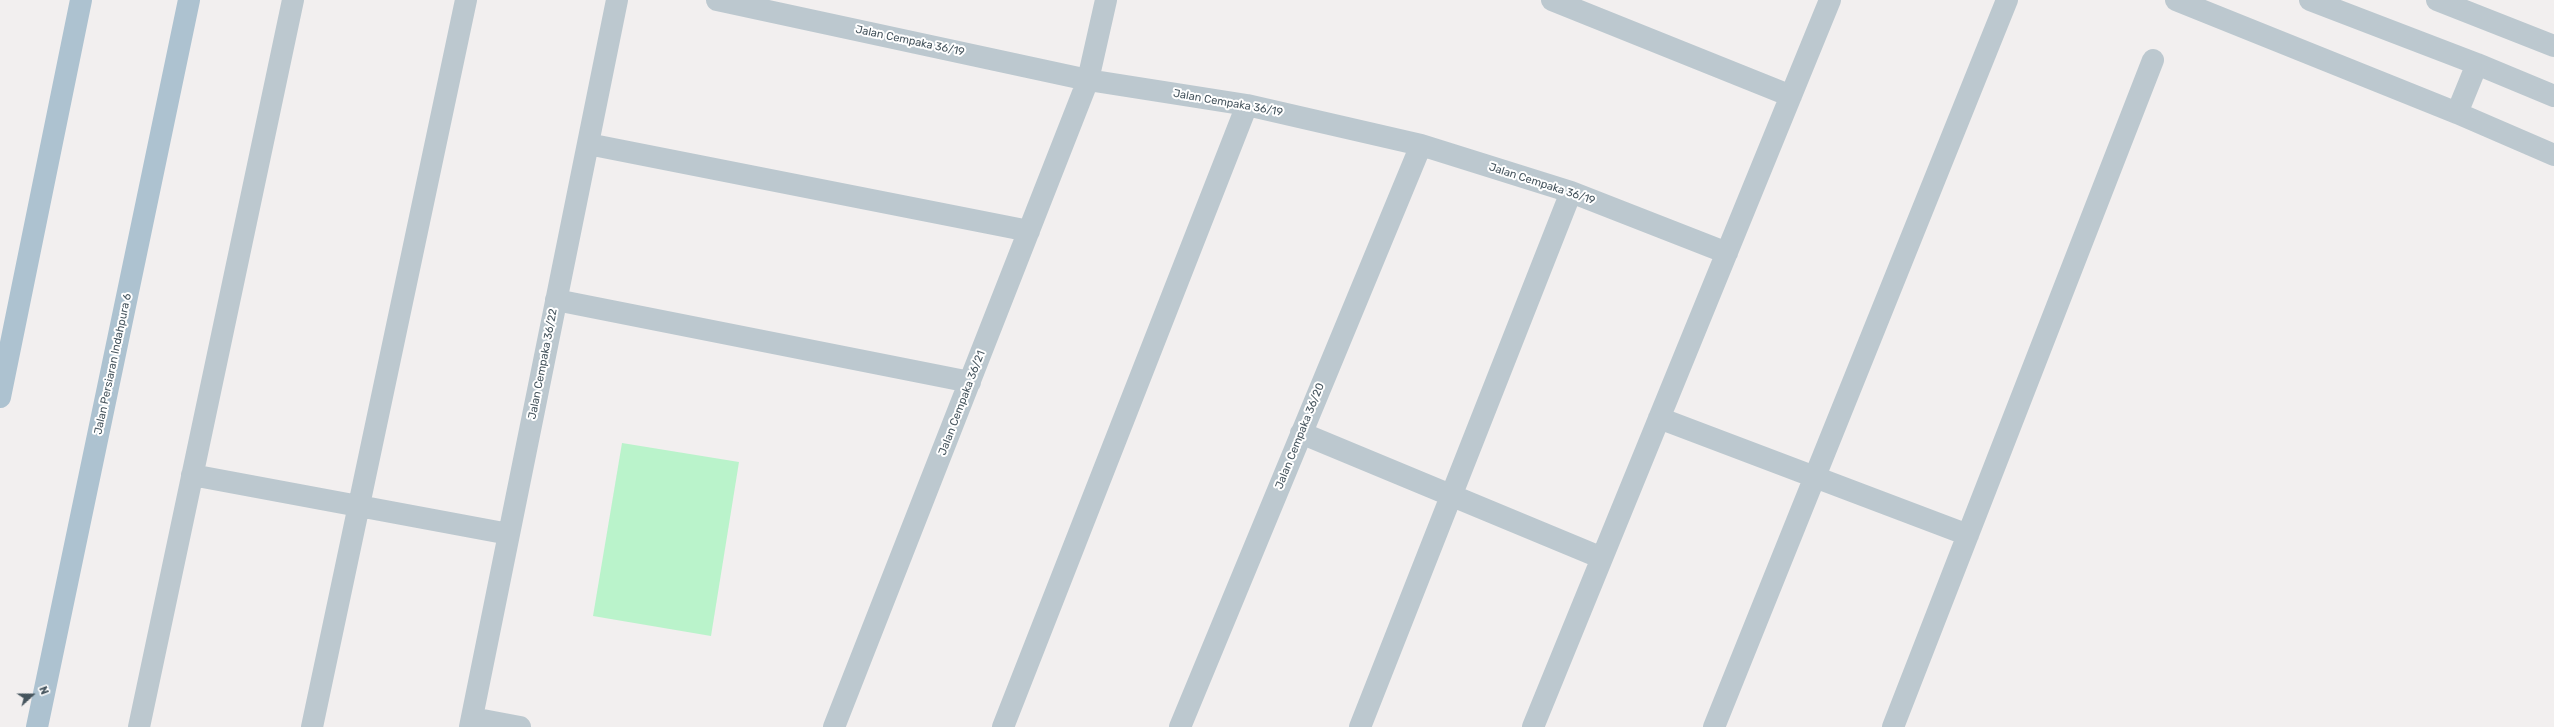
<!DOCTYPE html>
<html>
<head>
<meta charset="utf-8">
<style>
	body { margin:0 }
	#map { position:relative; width:2554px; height:727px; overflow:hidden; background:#f2efef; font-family:Rubik,sans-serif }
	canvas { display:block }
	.north { position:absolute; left:12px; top:675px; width:40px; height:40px; -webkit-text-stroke:3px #fff; paint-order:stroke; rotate:69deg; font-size:11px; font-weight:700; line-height:16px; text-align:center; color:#46555e }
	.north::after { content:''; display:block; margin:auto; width:14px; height:18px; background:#46555e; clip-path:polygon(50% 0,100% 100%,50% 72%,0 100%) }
</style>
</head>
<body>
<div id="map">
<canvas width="2554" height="727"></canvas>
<div class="north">N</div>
</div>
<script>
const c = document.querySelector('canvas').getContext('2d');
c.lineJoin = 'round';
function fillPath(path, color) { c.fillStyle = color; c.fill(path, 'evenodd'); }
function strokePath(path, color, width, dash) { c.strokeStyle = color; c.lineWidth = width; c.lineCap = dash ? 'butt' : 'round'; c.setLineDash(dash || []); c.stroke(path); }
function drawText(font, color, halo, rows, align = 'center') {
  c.font = font + ' Rubik,sans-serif'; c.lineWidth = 4; c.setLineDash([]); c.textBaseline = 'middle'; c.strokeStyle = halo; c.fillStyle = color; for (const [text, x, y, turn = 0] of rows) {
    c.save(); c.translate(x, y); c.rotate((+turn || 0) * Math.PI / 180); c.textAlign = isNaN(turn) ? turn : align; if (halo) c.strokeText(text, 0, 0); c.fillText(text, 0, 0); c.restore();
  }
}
const green = new Path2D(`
	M622 443 739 462 711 636 593 616Z`);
const minor = new Path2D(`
	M717 0 1088 80 1247 105 1421 145 1571 192 1727 253
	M1552 0 1791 96
	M2176 0 2457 113 2554 155
	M2310 0 2477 64 2554 96
	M2437 0 2554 46
	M2457 113 2477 64
	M588 144 1029 231
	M556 300 970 382
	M1659 418 1968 535
	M1301 433 1602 558
	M192 475 509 534
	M472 718 520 727
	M139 727 293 0
	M312 727 466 0
	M470 727 617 0
	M834 727 1088 80 1106 0
	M1003 727 1247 105
	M1180 727 1421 145
	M1360 727 1571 192
	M1533 727 1830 0
	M1714 727 2007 0
	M1893 727 2153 60`);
const major = new Path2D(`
	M0 397 81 0
	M37 727 189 0`);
const streetNames = [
	["Jalan Cempaka 36/19",910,41,12],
	["Jalan Cempaka 36/19",1228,103,10],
	["Jalan Cempaka 36/19",1542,184,18],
	["Jalan Persiaran Indahpura 6",113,364,-78],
	["Jalan Cempaka 36/22",543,364,-79],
	["Jalan Cempaka 36/21",962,403,-69],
	["Jalan Cempaka 36/20",1300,436,-68]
];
fillPath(green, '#baf3cb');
strokePath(minor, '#bcc8cf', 22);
strokePath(major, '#adc2d0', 22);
drawText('11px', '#46555e', '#fff', streetNames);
</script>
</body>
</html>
